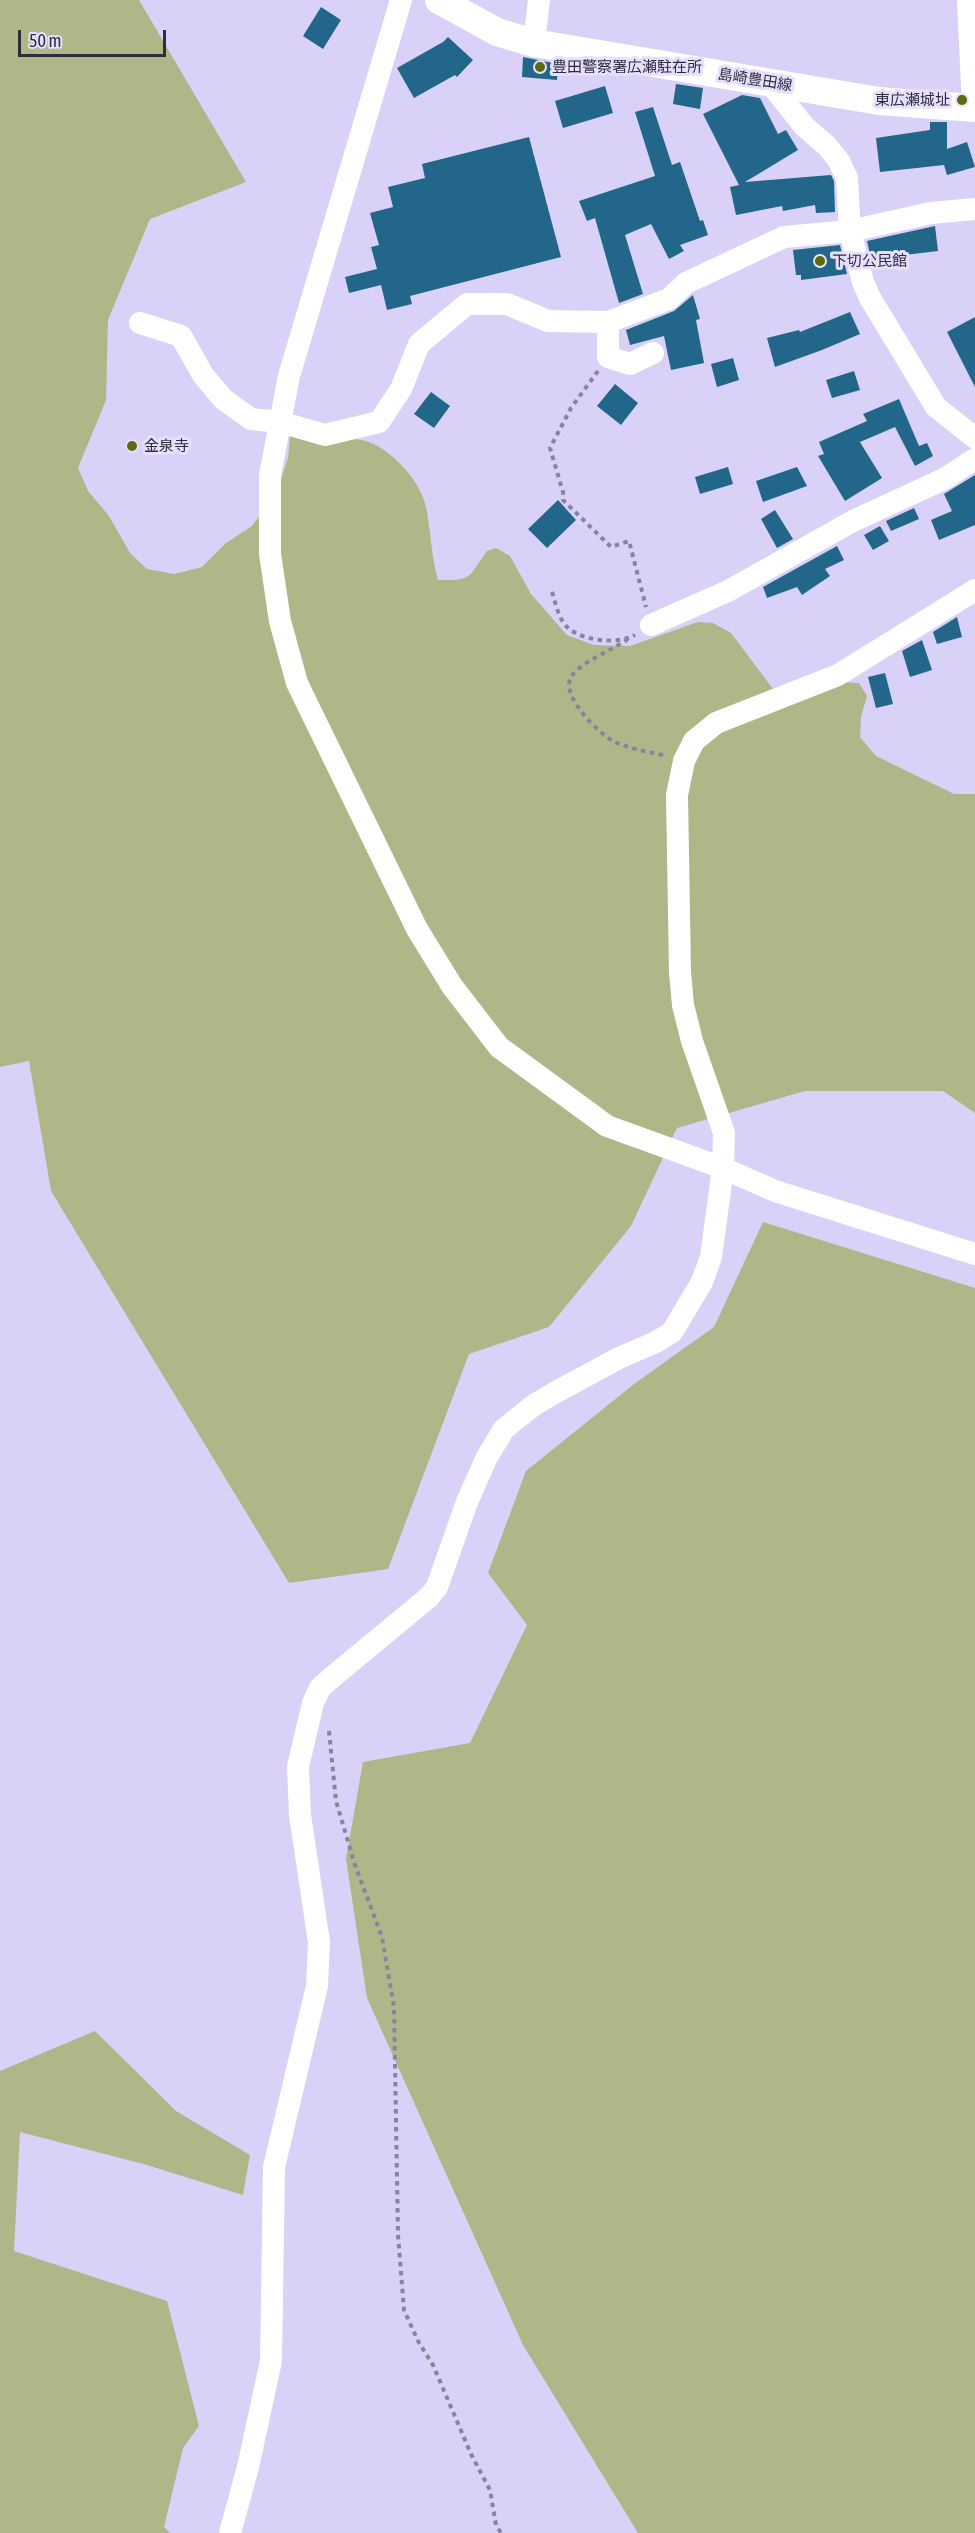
<!DOCTYPE html>
<html>
<head>
<meta charset="utf-8">
<style>
	body { margin:0 }
	#map { position:relative; width:975px; height:2533px; overflow:hidden; background:#d9d1f7; font-family:"Asap Condensed",sans-serif }
	canvas { display:block }
	.scale { position:absolute; left:18px; top:30px; width:148px; height:27px; box-sizing:border-box; border:3px solid #2f2c3b; border-top:0; padding-left:8px; font-size:18px; line-height:21px; white-space:nowrap; color:#2f2c3b; -webkit-text-stroke:4px #e6dffe; paint-order:stroke }
</style>
</head>
<body>
<div id="map">
<canvas width="975" height="2533"></canvas>
<div class="scale">50 m</div>
</div>
<script>
const c = document.querySelector('canvas').getContext('2d');
c.lineJoin = 'round';
function fillPath(path, color) { c.fillStyle = color; c.fill(path, 'evenodd'); }
function strokePath(path, color, width, dash) { c.strokeStyle = color; c.lineWidth = width; c.lineCap = dash ? 'butt' : 'round'; c.setLineDash(dash || []); c.stroke(path); }
function drawText(font, color, halo, rows, align = 'center') {
  c.font = font + ' "Asap Condensed","Noto Sans JP",sans-serif'; c.lineWidth = 6; c.setLineDash([]); c.textBaseline = 'middle'; c.strokeStyle = halo; c.fillStyle = color; for (const [text, x, y, turn = 0] of rows) {
    c.save(); c.translate(x, y); c.rotate((+turn || 0) * Math.PI / 180); c.textAlign = isNaN(turn) ? turn : align; if (halo) c.strokeText(text, 0, 0); c.fillText(text, 0, 0); c.restore();
  }
}
const green = new Path2D(`
	M0 0H139L246 182 150 219 108 320 106 400 78 468 88 491 109 516 130 553 147 569 174 574 202 567 226 543 252 526 277 491 288 458 290 436C311 437 351 436 369 442 393 451 421 482 426 507 431 531 431 556 438 580 475 581 468 576 487 551L496 548 510 556 531 594 567 635 594 645 630 646 698 622 713 623 731 633 776 693 837 682 859 683 867 696 861 717 860 737 876 756 954 794H975V1113L943 1091H805L677 1128 631 1226 549 1327 469 1354 388 1569 289 1583 51 1191 29 1061 0 1067Z
	M763 1222 975 1288V2533H638L523 2345 367 1998 346 1859 363 1762 470 1743 527 1625 488 1573 526 1471 634 1384 714 1327Z
	M95 2031 176 2111 250 2155 243 2195 147 2165 20 2132 14 2251 167 2301 199 2426 183 2448 164 2527 170 2533H0V2071Z`);
const building = new Path2D(`
	M321 7 341 20 323 49 303 36Z
	M448 37 473 60 457 77 455 75 414 98 397 68 443 42Z
	M523 57 558 64 557 80 522 77Z
	M676 84 703 88 700 109 673 104Z
	M605 86 613 113 563 128 555 101Z
	M742 95 760 98 778 134 786 130 798 150 745 182 831 175 834 181 835 212 816 213 815 205 783 211 782 206 736 215 730 187 739 185 703 114Z
	M653 107 672 165 680 162 700 221 703 220 708 235 680 245 684 251 669 259 651 224 625 235 643 294 619 303 595 218 587 221 579 201 655 176 635 112Z
	M930 122H947V149L967 142 975 167 947 175 944 165 880 172 876 138 930 130Z
	M529 137 561 257 410 296 412 304 387 310 381 285 349 293 345 277 377 269 371 247 379 245 370 213 393 207 388 187 425 178 422 164Z
	M935 226 938 251 871 259 867 241Z
	M840 245 847 274 801 280V275H796L793 250Z
	M693 295 700 319 696 320 704 363 671 370 664 336 630 345 626 330 674 311Z
	M850 312 860 334 822 350 775 367 767 338 799 330 800 332Z
	M975 317V387L947 332Z
	M733 358 739 380 717 387 711 364Z
	M854 371 860 390 832 398 826 380Z
	M615 384 638 403 621 425 597 406Z
	M431 392 450 406 434 428 414 414Z
	M899 399 919 446 927 443 933 456 915 466 895 427 860 442 882 478 845 501 818 456 824 454 819 442 867 421 863 414Z
	M728 467 733 484 700 494 695 477Z
	M797 467 807 486 763 502 756 481Z
	M975 475V525L939 540 931 520 952 511 944 494Z
	M558 500 576 520 547 548 528 529Z
	M914 508 919 519 891 531 886 521Z
	M775 510 793 539 777 548 761 519Z
	M880 526 889 541 873 550 864 535Z
	M837 546 844 560 825 569 830 576 802 595 797 587 767 598 763 587Z
	M957 617 962 637 937 644 933 632Z
	M922 640 932 670 910 677 902 651Z
	M885 673 893 704 876 708 868 677Z`);
const path = new Path2D(`
	M598 371 571 408 550 448 563 492V500L611 547 629 541 646 607
	M552 592C556 604 558 618 567 627 582 641 618 645 635 635
	M628 639C613 650 580 662 571 677 560 695 598 733 613 741 629 749 649 752 667 756
	M329 1731 336 1801 355 1865 382 1937 394 2007 398 2235 404 2310 418 2341 433 2365 471 2454 490 2490 496 2525 501 2533`);
const minor = new Path2D(`
	M401 0 289 376 270 475V554L280 621 297 683 417 929 452 986 499 1047 607 1126 723 1168 775 1191 975 1254
	M968 0 973 108
	M534 43 539 0
	M769 82 804 126 827 146 839 161 847 178 850 231 863 282 870 298 936 407 975 438
	M608 322V357L630 364 653 353
	M140 323 181 336 203 375 223 399 251 419 280 422 325 435 379 422 401 389 419 344 467 304H507L548 321 608 322 669 299 686 283 784 237 850 231 931 213 975 209
	M651 625 728 591 853 521 944 479 975 459
	M230 2533 248 2467 271 2361 274 2167 317 1986 319 1942 300 1815 298 1767 313 1703 320 1688 330 1679 429 1597 437 1587 467 1502 487 1457 504 1429 534 1405 556 1392 619 1358 656 1342 672 1332 702 1282 711 1257 723 1168 724 1133 692 1041 683 1005 680 972 677 795 684 761 694 741 716 723 838 675 975 590`);
const major = new Path2D(`
	M439 0 497 32 534 43 879 101 975 108`);
const markers = [
	[540,67,6,"#5f680b"],
	[962,100,6,"#5f680b"],
	[820,261,6,"#5f680b"],
	[132,446,6,"#5f680b"]
];
const poiNames = [
	["豊田警察署広瀬駐在所",552,67],
	["東広瀬城址",950,100,"right"],
	["下切公民館",832,261],
	["金泉寺",144,446]
];
const streetNames = [
	["島崎豊田線",755,80,9]
];
fillPath(green, '#afb788');
fillPath(building, '#22668a');
strokePath(path, '#89839e', 4, [4.5, 4.5]);
strokePath(minor, '#fff', 22);
strokePath(major, '#fff', 28);
for (const [x, y, r, color] of markers) { const dot = new Path2D(); dot.arc(x, y, r, 0, 2 * Math.PI); c.fillStyle = color; c.fill(dot); strokePath(dot, '#e6dffe', 2); }
drawText('15px', '#2f2c3b', '#e6dffe', poiNames, 'left');
drawText('15px', '#2f2c3b', '#e6dffe', streetNames);
</script>
</body>
</html>
